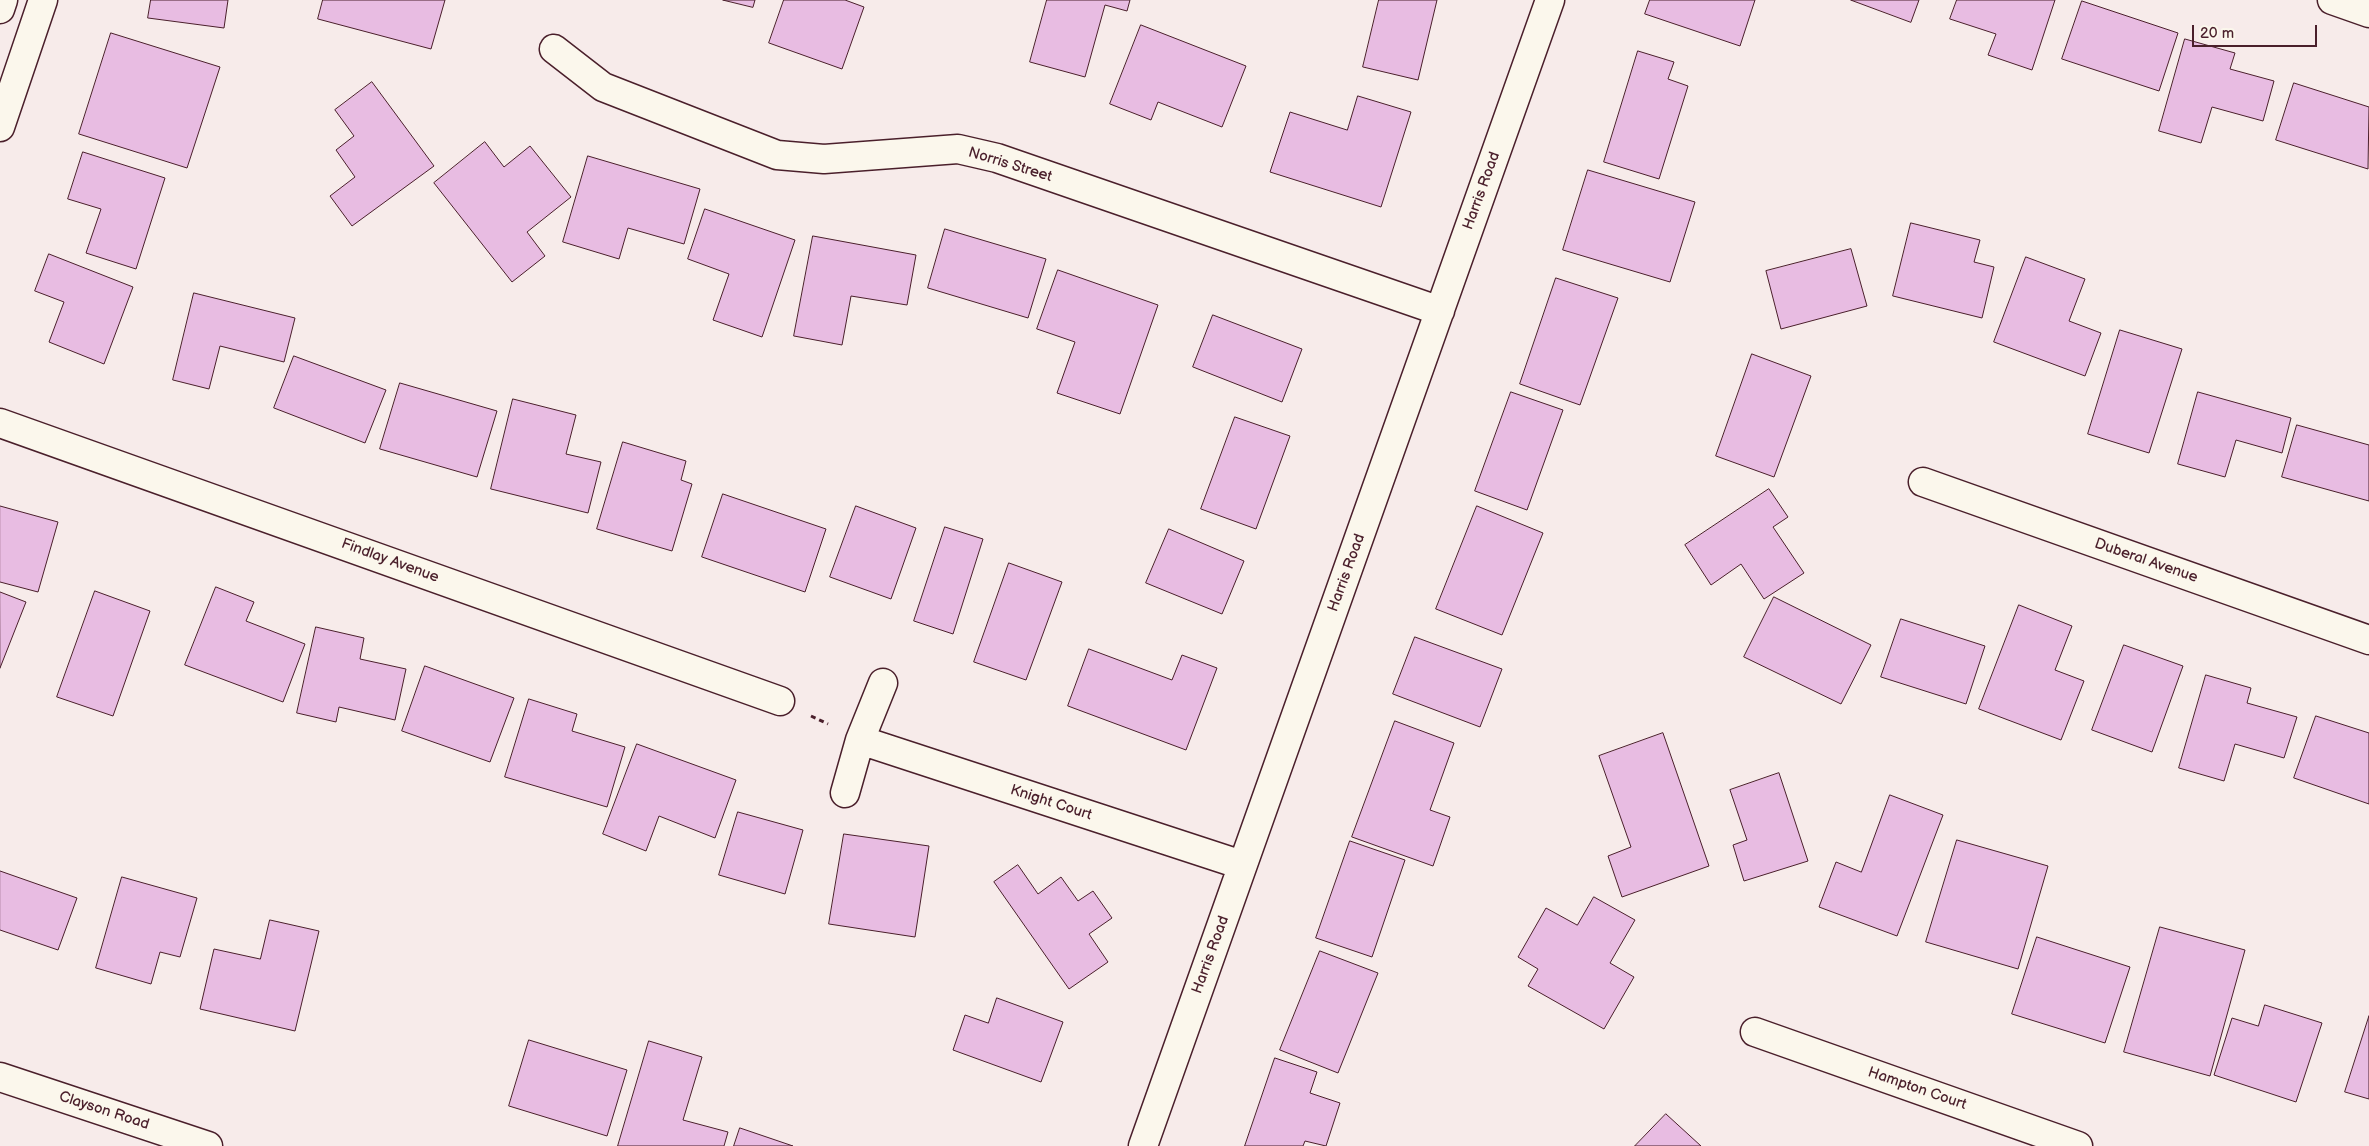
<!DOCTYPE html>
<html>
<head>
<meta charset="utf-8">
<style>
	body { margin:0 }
	#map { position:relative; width:2369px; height:1146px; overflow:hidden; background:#f7ebea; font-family:"Balsamiq Sans",sans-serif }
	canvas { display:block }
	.scale { position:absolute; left:2192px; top:25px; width:125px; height:22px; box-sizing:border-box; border:2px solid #4a1f2b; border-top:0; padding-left:6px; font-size:15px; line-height:18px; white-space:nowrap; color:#4a1f2b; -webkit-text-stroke:4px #fbf7ec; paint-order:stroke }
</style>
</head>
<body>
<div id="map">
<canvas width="2369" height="1146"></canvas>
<div class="scale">20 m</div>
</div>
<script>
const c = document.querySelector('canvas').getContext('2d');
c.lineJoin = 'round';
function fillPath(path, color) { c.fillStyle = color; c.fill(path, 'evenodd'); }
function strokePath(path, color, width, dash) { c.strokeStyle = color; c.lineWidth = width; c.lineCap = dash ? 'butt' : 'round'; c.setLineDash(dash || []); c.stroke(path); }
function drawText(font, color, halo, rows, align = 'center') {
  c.font = font + ' "Balsamiq Sans",sans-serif'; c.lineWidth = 4; c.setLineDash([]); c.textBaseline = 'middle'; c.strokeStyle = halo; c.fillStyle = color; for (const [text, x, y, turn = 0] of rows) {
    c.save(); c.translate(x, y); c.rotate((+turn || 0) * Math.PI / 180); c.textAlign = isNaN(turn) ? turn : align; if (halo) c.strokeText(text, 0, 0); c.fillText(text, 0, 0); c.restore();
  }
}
const building = new Path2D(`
	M151 0H228L224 28 148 18Z
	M323 0H445L431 49 318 19Z
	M723 0H755L753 7Z
	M784 0H845L864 7 842 69 769 43Z
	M1047 0H1130L1127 11 1105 5 1085 77 1030 62Z
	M1379 0H1437L1418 80 1363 67Z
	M1650 0H1755L1740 46 1645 14Z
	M1851 0H1919L1911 22Z
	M1957 0H2055L2032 70 1988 55 1996 34 1950 19Z
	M2082 1 2178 33 2159 91 2062 59Z
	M1141 25 1246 66 1222 127 1158 102 1151 120 1110 104Z
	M111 33 220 67 187 168 79 134Z
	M2185 39 2235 53 2230 69 2274 81 2263 121 2212 107 2201 143 2159 131Z
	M1638 51 1674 62 1668 79 1688 86 1659 179 1604 162Z
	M372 82 434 166 352 226 330 196 355 177 336 150 354 136 335 110Z
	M2294 83 2369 107 2368 169 2276 140Z
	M1358 96 1411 112 1381 207 1270 172 1290 112 1347 130Z
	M485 142 504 167 530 146 571 197 527 232 545 256 512 282 434 183Z
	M83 152 165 178 136 269 86 253 101 209 68 199Z
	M588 156 700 189 684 244 628 228 619 259 563 242Z
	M1588 170 1695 202 1670 282 1563 250Z
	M705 209 795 240 762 337 713 320 729 274 688 259Z
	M1911 223 1980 240 1974 262 1994 267 1982 318 1893 296Z
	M945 229 1046 259 1028 318 928 288Z
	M813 236 916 255 907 305 851 296 842 345 794 336Z
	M1851 249 1867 306 1781 329 1766 271Z
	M49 254 133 287 104 364 49 342 64 302 35 291Z
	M2026 257 2085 279 2069 321 2101 333 2085 376 1994 342Z
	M1058 270 1158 305 1120 414 1057 393 1075 342 1037 329Z
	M1556 278 1618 298 1580 405 1520 384Z
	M194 293 295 318 284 362 220 346 209 389 173 380Z
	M1213 315 1302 349 1282 402 1193 367Z
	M2120 330 2182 349 2149 453 2088 434Z
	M1752 354 1811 376 1774 477 1716 456Z
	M294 356 386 390 365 443 274 408Z
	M400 383 497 411 477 477 380 449Z
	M1511 392 1563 410 1527 510 1475 491Z
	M2198 392 2291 418 2282 453 2236 440 2225 477 2178 464Z
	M513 399 576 415 566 454 601 462 588 513 491 489Z
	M1235 417 1290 436 1256 529 1201 509Z
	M2297 425 2369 445V501L2282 477Z
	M623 442 686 461 681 480 692 484 672 551 597 529Z
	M1769 489 1788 517 1773 527 1804 573 1764 599 1741 564 1711 585 1685 545Z
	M723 494 826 529 805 592 702 557Z
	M0 506 58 522 38 592 0 582Z
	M856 506 916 528 891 599 830 577Z
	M1477 506 1543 533 1502 635 1436 609Z
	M945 527 983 539 953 634 914 621Z
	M1169 529 1244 561 1222 614 1146 583Z
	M1009 563 1062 582 1026 680 974 662Z
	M216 587 254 602 246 621 305 644 283 702 185 665Z
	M95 591 150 611 113 716 57 697Z
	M0 592 26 602 0 668Z
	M1774 597 1871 645 1841 704 1744 657Z
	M2019 605 2072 626 2055 670 2084 681 2061 740 1979 709Z
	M1901 619 1985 646 1966 704 1881 677Z
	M316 627 364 638 360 659 406 669 395 720 339 707 336 722 297 713Z
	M1415 637 1502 669 1480 727 1393 694Z
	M2124 645 2183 666 2152 752 2092 730Z
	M1089 649 1172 680 1182 655 1217 668 1186 750 1068 706Z
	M425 666 514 698 490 762 402 731Z
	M2206 675 2251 688 2247 703 2297 717 2284 758 2235 744 2224 781 2179 768Z
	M529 699 577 714 572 731 625 747 607 807 505 777Z
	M2316 716 2369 733V804L2294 778Z
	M1395 721 1454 743 1430 810 1450 817 1433 866 1352 837Z
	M1663 733 1709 866 1622 897 1608 856 1631 847 1599 756Z
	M637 744 736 780 715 838 659 816 646 851 603 834Z
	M1779 773 1808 861 1744 881 1733 845 1747 840 1730 790Z
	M1890 795 1943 815 1897 936 1819 907 1836 862 1861 872Z
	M738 812 803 830 785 894 719 875Z
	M844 834 929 846 915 937 829 924Z
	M1957 840 2048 866 2018 969 1926 942Z
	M1350 841 1405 860 1372 957 1316 938Z
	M1018 865 1038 894 1061 877 1078 901 1093 891 1112 918 1089 934 1108 962 1069 989 994 882Z
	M0 871 77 898 58 950 0 930Z
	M122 877 197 898 180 957 160 952 151 984 96 968Z
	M1594 897 1635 920 1610 963 1634 977 1604 1029 1528 986 1538 969 1518 957 1546 908 1577 925Z
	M270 920 319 931 295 1031 200 1009 214 949 260 959Z
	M2160 927 2245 950 2210 1076 2124 1052Z
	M2037 937 2130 967 2105 1043 2012 1014Z
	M1320 951 1378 973 1338 1073 1280 1050Z
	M997 998 1063 1022 1041 1082 953 1050 965 1015 988 1023Z
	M2265 1005 2322 1023 2296 1102 2214 1075 2232 1018 2258 1026Z
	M2369 1016V1099L2345 1092Z
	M529 1040 627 1070 607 1136 509 1106Z
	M649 1041 702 1057 683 1120 728 1132 724 1146H618Z
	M1275 1058 1317 1072 1310 1093 1340 1103 1326 1146 1305 1141 1303 1146H1245Z
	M1666 1114 1701 1146H1635Z
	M740 1128 793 1146H734Z`);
const path = new Path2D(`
	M811 716 828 724`);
const street = new Path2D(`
	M2332 0 2369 13
	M554 49 603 87 777 155 824 159 958 149 997 158 1440 311
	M0 423 780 701
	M1923 482 2369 640
	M860 740 1242 865
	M845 793 860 740 883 683
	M1755 1032 2078 1146
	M1143 1146 1550 0`);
const secondary = new Path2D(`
	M0 9 3 0
	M0 127 43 0
	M0 1077 208 1146`);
const streetNames = [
	["Norris Street",1010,165,17],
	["Harris Road",1482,191,-70],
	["Findlay Avenue",390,561,20],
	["Duberal Avenue",2146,561,19],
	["Harris Road",1347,573,-70],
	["Knight Court",1051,803,18],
	["Harris Road",1211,955,-70],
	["Hampton Court",1917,1089,19],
	["Clayson Road",104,1111,18]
];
fillPath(building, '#e8bce2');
strokePath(building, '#4a1f2b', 1);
strokePath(street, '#4a1f2b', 31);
strokePath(secondary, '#4a1f2b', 31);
strokePath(path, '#4a1f2b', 3, [5, 4]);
strokePath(street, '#fbf7ec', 28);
strokePath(secondary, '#fbf7ec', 28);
drawText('15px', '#4a1f2b', '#fbf7ec', streetNames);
</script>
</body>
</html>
